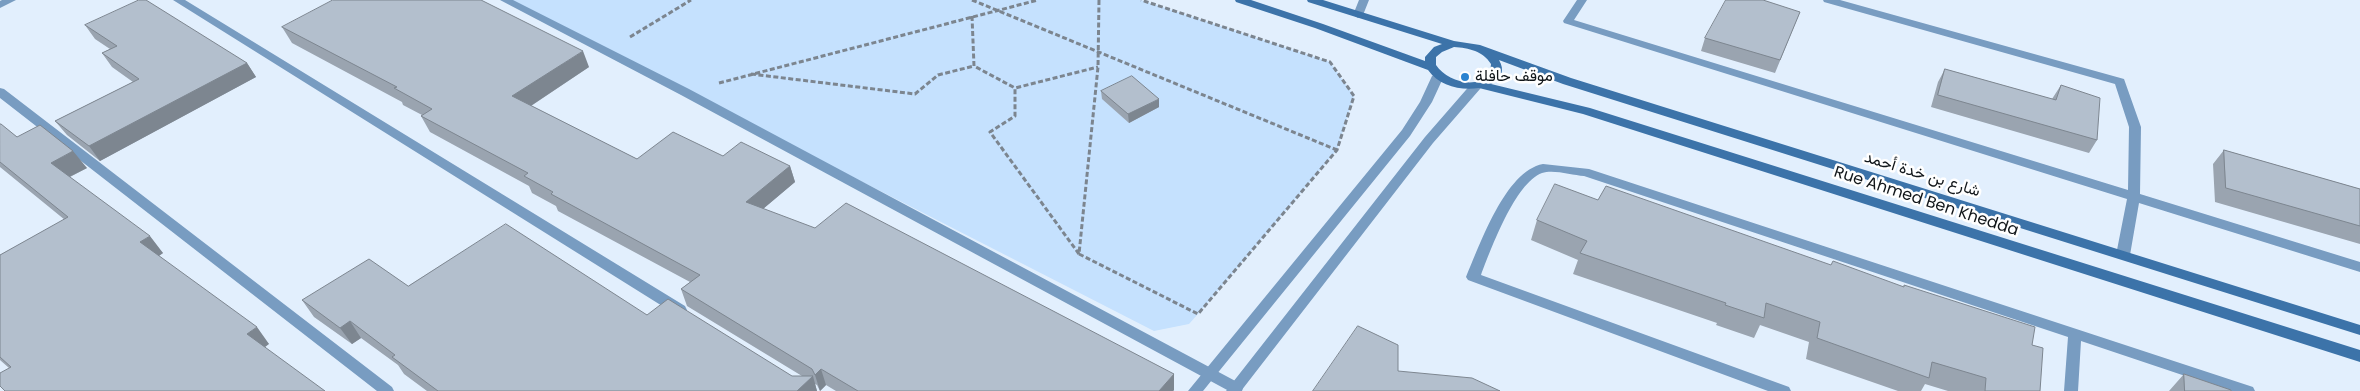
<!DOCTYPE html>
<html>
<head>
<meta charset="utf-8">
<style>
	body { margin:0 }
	canvas { display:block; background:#e2effd }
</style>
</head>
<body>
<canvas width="2360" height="391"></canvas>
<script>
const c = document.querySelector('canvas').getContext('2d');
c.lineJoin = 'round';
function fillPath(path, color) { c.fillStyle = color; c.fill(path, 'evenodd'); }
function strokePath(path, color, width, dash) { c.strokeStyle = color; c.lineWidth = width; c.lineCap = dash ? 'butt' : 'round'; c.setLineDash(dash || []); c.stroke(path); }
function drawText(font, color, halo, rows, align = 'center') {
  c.font = font + ' Poppins,Vazirmatn,sans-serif'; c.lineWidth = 5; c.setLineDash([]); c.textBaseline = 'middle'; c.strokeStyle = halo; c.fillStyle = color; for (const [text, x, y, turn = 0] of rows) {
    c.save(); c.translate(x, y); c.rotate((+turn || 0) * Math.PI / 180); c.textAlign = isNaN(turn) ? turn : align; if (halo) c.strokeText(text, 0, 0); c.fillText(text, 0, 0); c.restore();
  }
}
const green = new Path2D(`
	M507 0H1141L1330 62 1354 96 1337 150 1198 314 1189 324 1154 331Z`);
const path = new Path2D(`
	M972 0 1337 150
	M1099 0 1098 67 1079 254 1198 314 1337 150 1354 96 1330 62 1141 0
	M972 16 974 66 1015 88
	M630 37 691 0
	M751 74 915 94 938 75 974 66
	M719 83 1038 0
	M1079 254 990 132 1015 116V88L1098 67`);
const minor = new Path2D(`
	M2 0H16L0 8V1Z
	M173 0H185L685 306 687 310 685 314H675Z
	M500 0H513L689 89 1241 384 1243 388 1242 391H1229L681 95Z
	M1359 0H1369L1363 15 1358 18 1353 15Z
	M1577 0H1587L1574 20 2128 190 2129 127 2115 84 1824 2 1823 0H1840L2124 79 2141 127 2140 194 2360 262V272L2139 203 2130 255 2128 258H2118L2116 255 2127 199 1564 23 1563 21Z
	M0 88 4 89 392 387 394 391H377L0 98Z
	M1543 164 1589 169 2253 387 2255 391H2230L2081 341 2078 391H2064L2068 337 1584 176C1572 175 1553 169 1542 173 1515 183 1491 249 1481 275L1789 387 1791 391H1768L1468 280 1466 277C1480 245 1505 171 1543 164Z`);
const tertiary = new Path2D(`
	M1438 72 1444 76 1432 102 1410 136 1203 391H1188L1402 130 1420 102 1432 76Z
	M1476 82 1482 86 1480 89 1433 143 1241 391H1226L1425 137 1472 83Z`);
const secondary = new Path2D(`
	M1235 0H1251L1323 24 1425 61V57L1434 47 1442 44 1308 2 1307 0H1323L1454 41 1480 45 1571 78 2360 325V335L1563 84 1499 60C1505 70 1502 79 1491 84L1590 108 2360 350V362L1583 114 1479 88C1461 91 1439 86 1428 70L1315 28 1236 2ZM1454 47C1469 48 1483 51 1491 64L1490 74C1475 90 1447 81 1436 65V57L1442 52Z`);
const wall = new Path2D(`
	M1800 12 1775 73 1701 51 1705 38Z
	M85 25 247 63 256 77 100 161 67 135 55 121 133 82 112 67 102 53 110 49 95 39Z
	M282 27 589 67 531 106 637 159 723 156 790 166 795 182 763 209 1174 374V390L1173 391H836L826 385 820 391 817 385 815 384 817 391H427L404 374 398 365 361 338 352 344 314 317 302 300 408 286 647 315 792 376H802L687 306 681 289 690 282 558 211 556 206 532 193 529 186 430 132 421 116 422 115 403 105 402 102 292 43Z
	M1945 69 2052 99 2061 85 2097 140 2089 153 1931 107 1938 82Z
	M1101 91 1159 107 1129 123 1102 99Z
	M0 124 17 137 87 168 70 177 163 253 159 256 269 344 9 368 0 360V255L65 220 0 167Z
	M2224 150 2360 189V244L2215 202 2213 164Z
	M1598 200 2032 345 2040 391H1948L1925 384 1921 391H1898L1806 359 1809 342 1760 325 1754 338 1716 325 1717 323 1573 274 1578 260 1531 240 1537 220Z
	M2184 374 2231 391H2169Z`);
const shadedWall = new Path2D(`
	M583 51 589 67 520 113 512 96Z
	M247 63 256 77 100 161 89 146Z
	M1159 99V107L1129 123 1128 114Z
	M73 151 87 168 65 179 51 163Z
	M790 166 795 182 751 219 746 202Z
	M150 236 163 253 154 259 140 242Z
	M350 321 361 338 352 344 340 328Z
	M257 327 269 344 260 351 247 334Z
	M821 369 826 385 820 391 815 375Z
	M1174 374V390L1173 391H1159Z
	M813 376 817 391H797Z`);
const building = new Path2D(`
	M139 0H146L247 63 89 146 55 121 139 79 102 53 117 46 85 25Z
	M333 0H481L583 51 512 96 637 159 673 132 723 156 741 142 790 166 746 202 815 228 846 203 1174 374 1159 391H858L821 369 815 375 812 369 681 289 700 275 551 194 553 192 524 176 528 173 421 116 432 109 394 88 397 87 282 27Z
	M1726 0H1763L1800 12 1780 60 1705 38Z
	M1945 69 2056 100 2061 85 2100 98 2097 140 1938 95Z
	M1132 76 1159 99 1128 114 1101 91Z
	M0 124H1L17 137 40 125 73 151 51 163 150 236 140 242 257 327 247 334 325 391H5L0 386V373L11 367 0 357V255L68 217 0 162Z
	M2224 150 2360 189V226L2226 188Z
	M1555 184 1598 200 1606 186 1831 265 1833 261 1904 287V285L2035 327 2032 345 2043 348 2040 391H1985L1986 378 1932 362 1929 378 1817 338 1820 322 1766 303 1764 318 1725 305 1726 303 1580 253 1587 241 1537 220Z
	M506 224 647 315 668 299 792 376H813L797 391H438L392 357 395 355 350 321 340 328 302 300 369 259 408 286Z
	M1358 326 1398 345V371L1472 378 1500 391H1313Z
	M2184 374 2231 390V391H2185Z`);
const markers = [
	[1465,77,5,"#2b83d0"]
];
const poiNames = [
	["موقف حافلة",1475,77]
];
const streetNames = [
	["شارع بن خدة أحمد",1922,175,17],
	["Rue Ahmed Ben Khedda",1926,202,18]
];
fillPath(green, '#c5e1fe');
strokePath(path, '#7c858f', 3, [5, 2.5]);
fillPath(minor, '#789cc1');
fillPath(tertiary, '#789cc1');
fillPath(secondary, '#3c73a9');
fillPath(wall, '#9aa4b0');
fillPath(shadedWall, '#7d8690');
fillPath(building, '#b3bfcd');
strokePath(building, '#7d8690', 1);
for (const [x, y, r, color] of markers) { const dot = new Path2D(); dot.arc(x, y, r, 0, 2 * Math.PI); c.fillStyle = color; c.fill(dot); strokePath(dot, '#fff', 2); }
drawText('16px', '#11161a', '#fff', poiNames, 'left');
drawText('16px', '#11161a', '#fff', streetNames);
</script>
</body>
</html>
